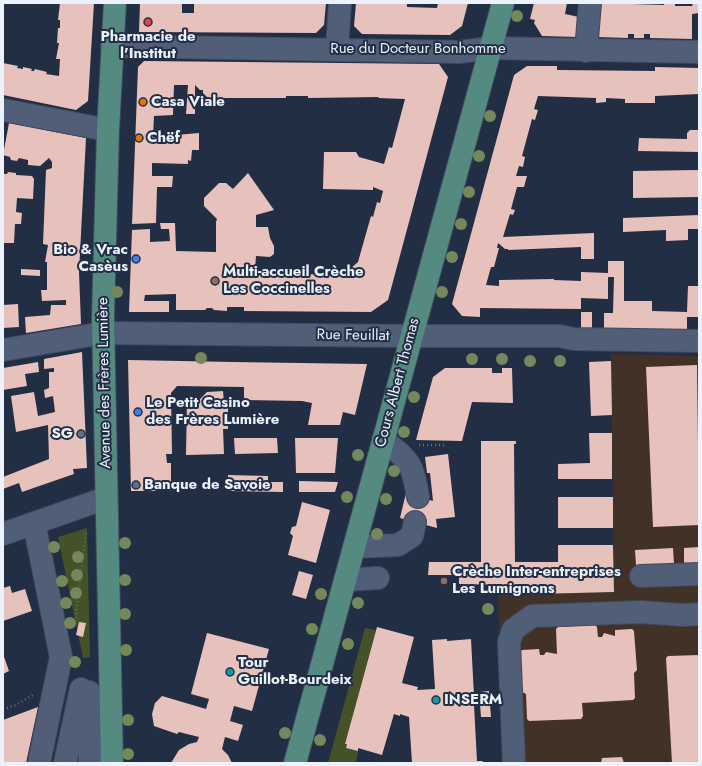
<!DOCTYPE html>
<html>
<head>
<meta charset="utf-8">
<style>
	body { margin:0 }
	#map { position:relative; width:702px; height:766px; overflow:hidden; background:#222e44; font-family:Jost,sans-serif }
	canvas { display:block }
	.frame { position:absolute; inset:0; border:4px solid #ebf2fe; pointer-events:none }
</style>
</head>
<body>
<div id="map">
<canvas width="702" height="766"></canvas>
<div class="frame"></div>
</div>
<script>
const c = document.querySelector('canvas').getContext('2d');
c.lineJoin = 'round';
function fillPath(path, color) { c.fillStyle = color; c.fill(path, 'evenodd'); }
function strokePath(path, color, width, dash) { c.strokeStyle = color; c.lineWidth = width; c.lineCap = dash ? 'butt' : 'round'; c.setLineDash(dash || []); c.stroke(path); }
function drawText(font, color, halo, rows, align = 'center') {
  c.font = font + ' Jost,sans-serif'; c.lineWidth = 4; c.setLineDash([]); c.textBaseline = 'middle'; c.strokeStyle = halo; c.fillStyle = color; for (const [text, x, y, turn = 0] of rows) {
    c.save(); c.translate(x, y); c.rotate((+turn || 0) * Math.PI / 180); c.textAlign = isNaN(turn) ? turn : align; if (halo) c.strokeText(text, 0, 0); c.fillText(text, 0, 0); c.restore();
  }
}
const education = new Path2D(`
	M611 354 699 356V763H504L498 595 614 592Z`);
const green = new Path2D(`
	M87 528 90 657 83 658 58 537Z
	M365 628 376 630 345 744H347L346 748 358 751 356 763H328Z`);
const building = new Path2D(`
	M60 3H94L88 101 76 110 3 95V63L18 66 17 68 23 69V67L32 69 31 71H34L35 69 47 72 46 74 59 76 60 59H56L59 43H57L58 28H60V20H58Z
	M140 3H182V13H194V3H326L324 25 316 33 139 32Z
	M356 3H407V7L437 8 438 3H468L462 26 450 35 362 34 354 26Z
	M534 3H567L565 14 579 17 578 37 542 36 534 23 535 20 530 19Z
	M599 3 664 5V3H675V6H692L693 3H699V13L692 14V39L650 38V34H644V38H634V34H628V38L597 37Z
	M144 61 439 64 448 77 388 300 371 312 244 311V307H227V311L214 310 212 308H207L205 310H176V294L145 295 144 301H169V312H129L132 230 150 229V242L170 241 169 229H161L160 223H175L176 251 216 252V222L217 219 204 206V198L219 183H226L233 189 248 173 274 210 256 215V227H268L270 238 274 246V254L270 257 256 256 255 269H259L263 273 343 275 358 262 371 216 373 217 377 202 380 203 383 191 373 187V190L323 189 324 152H356L359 157 384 164 389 147 392 148 405 99 378 98 379 97 308 98V96H286V98H208L203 93V90H200L195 85V114H186L188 85H174L173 115 154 116 153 137 199 133V150H192L191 161 188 160V164L152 163V176H173L172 187H157L156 223 132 224 138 67Z
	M527 66H557V70L655 71V67L699 68V94L655 96V103H625V99L606 98V102L596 103V98L538 96 534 109 538 110 535 120 532 119 522 156 525 157 523 167 519 166 516 176H527L524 187H517L511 209 515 210 513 215 510 214 503 237 594 233V259H581V247L508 250V249H505L498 243 497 248H499L494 267H491L486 285 499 286V280L554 279V280L581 281V272L608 273V261H624V301H652V311L687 312 688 286H699V317H687V330L604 332V313H613L614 277H608V299L581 298V309L480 308V317L462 316 452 304 514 75Z
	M9 123 86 138 79 272 81 324 26 333 25 317 50 315 51 305H66V300L42 301 41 290H47V262H45L48 245 43 244 46 170 52 168V162L49 158 40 166 28 165V160L19 158 17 161 11 160 10 157 3 155Z
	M690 130H699V152L638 151 639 138 687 139V133Z
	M699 170V197L633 198V171Z
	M8 172 16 173V175L32 176 34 179 33 199 17 198 16 212 22 213 21 224H15L14 243H3V174H7Z
	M699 215V229H688V240L666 241V230L623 232V218Z
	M21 269 40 270V276L21 275Z
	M18 304 19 327 3 328V305Z
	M581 312H592V329L581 328Z
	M82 352 87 468 73 469 74 474 22 492 19 483 3 489V477L49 459 48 425 16 432 11 396 34 392 38 416 55 412 53 396 45 398 44 390 49 388V372H54V368L44 369V359Z
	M128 360 233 362 367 364 355 415 343 412 340 425H308L312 403 302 401 244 400V387L177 386 171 393 172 454H166L167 463H171V491H131Z
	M611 361 612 415 591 416 589 362Z
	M38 362 39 372 25 374 27 386 3 390V368Z
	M697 365 699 525 653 527 646 367Z
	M445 368H492V373H502V368H512L513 403 472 402 462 441 416 440 433 377Z
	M223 391 224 403H228V429H223L224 454 186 455 187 398 200 399 207 392Z
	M589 433H612V479H558V464L590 463Z
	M234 438H277L278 453 235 454Z
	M295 438H338L335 473H296Z
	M481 441H516V444H514L515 562H558V545H613L614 592 498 595 504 585 459 584V575H428L429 562H481Z
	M448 454 455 517 436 519 437 528 400 518 406 493 433 501 430 473H427L425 457Z
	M228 475 268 476V482H283V492L228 491Z
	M299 481 338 482 335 492H299Z
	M558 497H613V528H558Z
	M302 502 330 510 316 563 288 555 293 536 290 533 292 527 296 526Z
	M699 547V563H684V548Z
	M673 548 674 564 636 565 635 550Z
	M299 571 313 575 306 599 292 595Z
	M10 586 12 593 25 589 32 611 3 621V588Z
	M79 622 86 623 83 637 76 635Z
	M595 625 597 627 598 637H602L604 633 615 636V630L632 629 634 631 637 670 634 673 635 698 633 700 582 703 583 716 581 719 529 721 527 719 526 694 522 692 520 652 522 650 539 649 540 655H544L546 652 557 654 556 629 558 627Z
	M377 627 414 637 402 683 418 687 417 690 435 689 432 640 447 639V641L471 639 474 696 480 695V692L489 691 491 717H481L480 704 474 705 477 761H482L485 763H412L409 717 400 714V716L394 714 382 755 358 748V751L346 748 347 744H345Z
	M207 633 269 649 252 711 234 706 230 721 243 725 238 741 225 737 222 749 228 755 232 763H171L179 750 189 744 197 742 199 737 179 732 177 734 154 726 152 714 155 703 162 696 206 709 209 699 191 694Z
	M3 654 9 671 3 674Z
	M699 655V763H672L666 658 668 656Z
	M38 707 26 763H3V720Z
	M622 757 624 763H601L602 758Z`);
const path = new Path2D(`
	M419 445H446
	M75 622 86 532
	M3 709 16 705 33 695`);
const minor = new Path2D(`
	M112 46 459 52 491 48 699 52
	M337 49 340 3
	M586 51 590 3
	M3 110 108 130
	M3 350 103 333 411 336H559L574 339 699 341
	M383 440C410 461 412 462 418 497
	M34 523 61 657 39 763
	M3 534 106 498
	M354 547 398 545 412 536 415 522
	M641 576 699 574
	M345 580 378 578
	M89 692 90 763
	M65 763 81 689
	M514 763 509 642 513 630 532 616 640 612 683 615 699 614`);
const major = new Path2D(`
	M112 763 103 317 108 130 115 3
	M295 763 503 3`);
const trees = [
	[517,16],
	[490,116],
	[479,156],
	[469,192],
	[461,224],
	[452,257],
	[117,292],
	[442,292],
	[201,358],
	[472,359],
	[502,359],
	[530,361],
	[560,361],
	[414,397],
	[404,432],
	[358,455],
	[394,471],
	[347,497],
	[386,499],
	[377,534],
	[125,543],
	[54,547],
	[78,557],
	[77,575],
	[125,580],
	[62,581],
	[76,593],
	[321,594],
	[66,603],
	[358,603],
	[488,609],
	[125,614],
	[70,623],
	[312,629],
	[348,644],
	[126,650],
	[75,662],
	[128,720],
	[285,733],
	[320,740],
	[128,754]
];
const markers = [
	[148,22,4,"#e0444e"],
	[143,102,4,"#e8710a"],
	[139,138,4,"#e8710a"],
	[136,259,4,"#3f7fe0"],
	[215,281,4,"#8d6e63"],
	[138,412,4,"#3f7fe0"],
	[81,434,4,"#5c6f8a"],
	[136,485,4,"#5c6f8a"],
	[444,581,4,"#8d6e63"],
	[230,672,4,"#0f9aa8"],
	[436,700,4,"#0f9aa8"]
];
const poiNames = [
	["Pharmacie de",148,37,"center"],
	["l'Institut",148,54,"center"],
	["Casa Viale",151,102],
	["Chëf",147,138],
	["Bio & Vrac",128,250,"right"],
	["Casèus",128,267,"right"],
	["Multi-accueil Crèche",223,272],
	["Les Coccinelles",223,289],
	["Le Petit Casino",146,403],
	["des Frères Lumière",146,420],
	["SG",73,434,"right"],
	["Banque de Savoie",144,485],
	["Crèche Inter-entreprises",452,572],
	["Les Lumignons",452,589],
	["Tour",238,663],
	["Guillot-Bourdeix",238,680],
	["INSERM",444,700]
];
const streetNames = [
	["Rue du Docteur Bonhomme",418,49],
	["Rue Feuillat",353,336,1],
	["Avenue des Frères Lumière",105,383,-91],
	["Cours Albert Thomas",398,383,-75]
];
fillPath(education, '#423127');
fillPath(green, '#455127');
fillPath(building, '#e7c1bb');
strokePath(minor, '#414a5d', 24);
strokePath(major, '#414a5d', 24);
strokePath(path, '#616b7e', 2.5, [1, 3]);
strokePath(minor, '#515e78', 22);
strokePath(major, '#548a80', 22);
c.fillStyle = '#74885b';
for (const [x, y] of trees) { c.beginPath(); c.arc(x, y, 6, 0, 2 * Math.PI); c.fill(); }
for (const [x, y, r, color] of markers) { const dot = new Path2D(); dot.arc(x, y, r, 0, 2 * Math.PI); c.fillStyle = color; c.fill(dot); strokePath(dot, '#222e44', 1.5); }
drawText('bold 15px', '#ebf2fe', '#222e44', poiNames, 'left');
drawText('15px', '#ebf2fe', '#222e44', streetNames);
</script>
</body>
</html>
